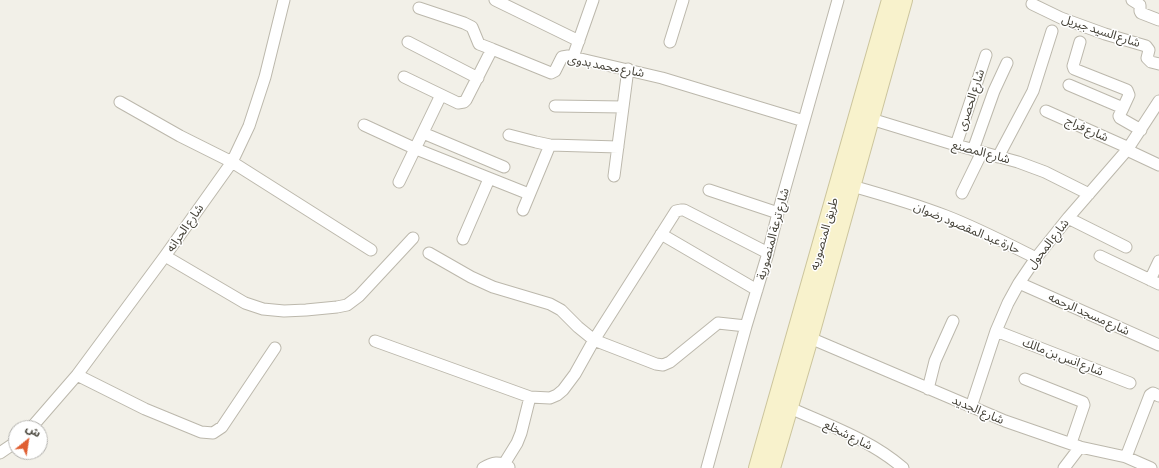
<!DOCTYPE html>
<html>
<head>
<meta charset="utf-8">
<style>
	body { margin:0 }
	#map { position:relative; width:1159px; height:468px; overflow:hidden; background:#f2f0e8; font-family:"Asap Condensed","Noto Sans Arabic",sans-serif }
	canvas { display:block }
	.north { position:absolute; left:8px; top:420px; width:40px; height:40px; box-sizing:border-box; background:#fff; border:1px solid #b4b3af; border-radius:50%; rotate:30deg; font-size:11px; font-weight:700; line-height:16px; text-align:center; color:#444137 }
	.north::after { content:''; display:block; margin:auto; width:14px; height:18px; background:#e05e31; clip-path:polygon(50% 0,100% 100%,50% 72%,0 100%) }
</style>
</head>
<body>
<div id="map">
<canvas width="1159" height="468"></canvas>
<div class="north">ش</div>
</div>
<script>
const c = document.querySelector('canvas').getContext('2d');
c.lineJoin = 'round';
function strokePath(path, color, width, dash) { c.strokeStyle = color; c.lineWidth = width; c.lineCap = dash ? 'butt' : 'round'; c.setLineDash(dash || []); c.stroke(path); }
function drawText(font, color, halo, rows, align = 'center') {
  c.font = font + ' "Asap Condensed","Noto Sans Arabic",sans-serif'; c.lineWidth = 3; c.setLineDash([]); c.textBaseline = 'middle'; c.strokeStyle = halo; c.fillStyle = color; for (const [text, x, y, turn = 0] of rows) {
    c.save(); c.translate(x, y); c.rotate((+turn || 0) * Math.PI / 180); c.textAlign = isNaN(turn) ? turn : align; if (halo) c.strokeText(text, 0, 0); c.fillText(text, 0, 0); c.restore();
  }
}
const minor = new Path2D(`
	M495 0 579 41
	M1132 0 1140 5V11L1141 13 1159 20
	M1032 4 1061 18 1105 34 1146 46 1149 50 1147 58 1151 62 1159 64
	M419 8 464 23 472 27 479 44 492 49
	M408 42 478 78
	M670 42 683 0
	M1080 42 1073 66 1074 69 1127 90 1129 95 1123 108
	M573 57 593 0
	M404 77 458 103 464 102 466 100 492 49 551 73 555 71 562 57 568 56 662 78 804 121
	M1069 85 1123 108 1119 116 1120 118 1141 130
	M120 102 180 136 232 162 371 250
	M555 106 623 107
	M1046 111 1129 148
	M871 119 956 145 1018 162 1045 172 1089 194
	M364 125 416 149 529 194
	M423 133 504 167
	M509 135 536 142 550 145 618 147
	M956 145 986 55
	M973 150 994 91 1007 63
	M1127 150 1159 165
	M998 157 1033 91 1052 31
	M614 176 628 69
	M399 182 441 95
	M852 186C884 195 915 204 946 216 977 228 1006 243 1036 258
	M709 190 778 213
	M962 193 982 152
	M523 210 550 145
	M1068 218 1126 247
	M661 234 757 290
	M463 239 489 179
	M429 253 471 277 493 287 550 304 561 310 578 327 594 340 656 364 663 365 670 362 718 323 746 326
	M165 256 245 303 263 309 284 311 306 310 337 307 347 305 359 296 413 238
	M1100 256 1159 284
	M1150 280 1159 261
	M1019 283 1159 345
	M996 331 1130 383
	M810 338 1005 421 1080 447 1126 457 1151 468
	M375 341 530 397 550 398 557 395 563 390 575 374 594 340 676 211 681 210H684L768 253
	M77 375 145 409 201 432 213 433 222 427 275 348
	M1025 379 1083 402 1084 405 1071 443
	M928 389 935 361 953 321
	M971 407 996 331 1008 303 1019 283 1036 258 1068 218 1127 150 1159 101
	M790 408C828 425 871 440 903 468
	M31 428 77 375 165 256 232 162 249 126 265 77 284 0
	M0 453 16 442
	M1126 457 1150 395 1153 393 1159 396
	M504 464 517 443 521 433 530 397
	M483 468C493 462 499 461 509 467
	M707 468 746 326 768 253 778 213 838 0
	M1064 468 1080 447`);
const secondary = new Path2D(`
	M757 468 890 0
	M772 468 810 338 904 0`);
const streetNames = [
	["شارع السيد جبريل",1101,31,18],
	["شارع محمد بدوى",606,66,11],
	["شارع الحصرى",971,100,-72],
	["شارع فراج",1087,129,24],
	["شارع المصنع",981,152,15],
	["شارع الحرانه",185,228,-55],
	["حارة عبد المقصود رضوان",967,228,23],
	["شارع ترعة المنصورية",773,234,-75],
	["طريق المنصوريه",824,234,-74],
	["شارع المحول",1048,244,-52],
	["شارع مسجد الرحمه",1089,314,24],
	["شارع انس بن مالك",1063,357,21],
	["شارع الجديد",978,410,23],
	["شارع شخلع",848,435,26]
];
strokePath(minor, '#bcb8ac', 13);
strokePath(secondary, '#ccc59d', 18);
strokePath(minor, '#fff', 11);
strokePath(secondary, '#f8f2cc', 16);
drawText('12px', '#444137', '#fff', streetNames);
</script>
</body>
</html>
